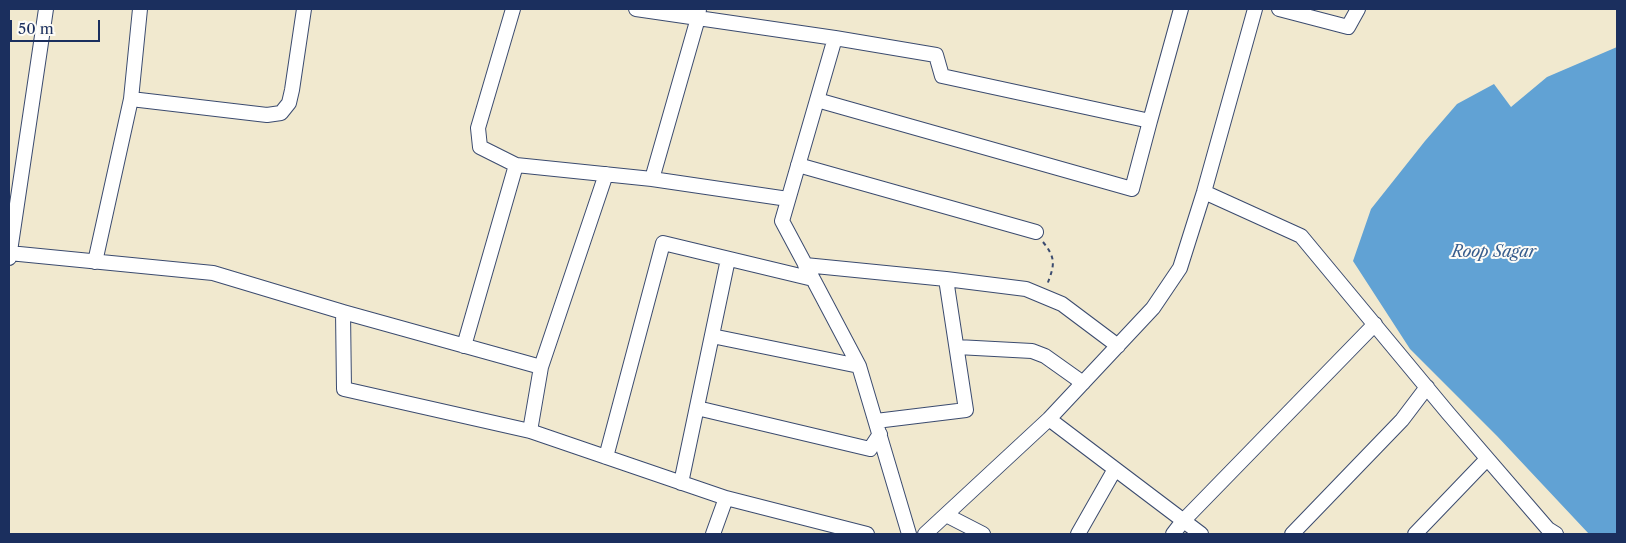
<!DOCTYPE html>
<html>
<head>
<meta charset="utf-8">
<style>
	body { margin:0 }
	#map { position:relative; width:1626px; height:543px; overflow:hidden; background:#f1e9cf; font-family:"Libre Caslon Text",serif }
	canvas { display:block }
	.frame { position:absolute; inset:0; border:10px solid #1b2f5e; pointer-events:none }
	.scale { position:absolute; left:10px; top:20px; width:90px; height:22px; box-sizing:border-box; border:2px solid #1b2f5e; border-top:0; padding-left:6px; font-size:15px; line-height:18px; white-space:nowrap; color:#1b2f5e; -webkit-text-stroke:4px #fdfcf7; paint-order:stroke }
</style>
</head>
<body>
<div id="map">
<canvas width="1626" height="543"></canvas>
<div class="frame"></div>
<div class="scale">50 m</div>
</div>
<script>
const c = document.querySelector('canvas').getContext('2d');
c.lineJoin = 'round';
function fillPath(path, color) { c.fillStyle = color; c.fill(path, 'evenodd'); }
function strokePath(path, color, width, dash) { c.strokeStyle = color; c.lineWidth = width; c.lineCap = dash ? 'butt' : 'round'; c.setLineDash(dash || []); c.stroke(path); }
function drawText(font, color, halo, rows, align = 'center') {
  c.font = font + ' "Libre Caslon Text",serif'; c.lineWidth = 4; c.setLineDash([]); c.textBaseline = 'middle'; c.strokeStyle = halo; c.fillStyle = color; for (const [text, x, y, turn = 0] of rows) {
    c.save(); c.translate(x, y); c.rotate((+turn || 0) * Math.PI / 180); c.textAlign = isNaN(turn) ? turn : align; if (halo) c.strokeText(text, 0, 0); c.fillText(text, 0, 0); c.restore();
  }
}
const water = new Path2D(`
	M1617 47V534H1589L1497 436 1410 349 1353 261 1371 209 1425 141 1457 104 1494 84 1511 107 1547 77Z`);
const path = new Path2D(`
	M1043 242C1057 259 1054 266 1047 285`);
const minor = new Path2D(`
	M513 9 478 128 480 147 516 165
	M636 9 835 38 782 221 813 279
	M699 9 698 18 652 179 788 199
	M1279 9 1348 27 1358 9
	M131 99 267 115 281 113 289 103 292 90 304 9
	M817 100 1132 189 1150 121 942 76 936 55 835 38
	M1150 121 1181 9
	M798 165 1036 232
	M1204 192 1301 236 1448 413 1548 529 1556 534
	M9 253 213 273 343 312 344 389 530 431 726 498
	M9 258 46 9
	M95 262 131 99 140 9
	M805 265 946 279 1026 289 1062 304 1118 346
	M343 312 541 367 530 431
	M712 336 859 366
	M464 346 516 165 652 179
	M957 347 1032 351 1045 356 1083 383
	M541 367 606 174
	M697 408 870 449 880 434
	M1049 419 1201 534
	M876 421 966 410 946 279
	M606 457 663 243 813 279 859 366 909 534
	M681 483 728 259
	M946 515 983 534
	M713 534 726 498 867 534
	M925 534 1049 419 1153 308 1180 268 1204 192 1255 9
	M1078 534 1115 469
	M1173 534 1183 521 1375 324
	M1292 534 1402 420 1427 387
	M1415 534 1487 459`);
const waterNames = [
	["Roop Sagar",1494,252]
];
fillPath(water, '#61a2d4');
strokePath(minor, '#3b4b6f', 16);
strokePath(path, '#3b4b6f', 2, [4, 4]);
strokePath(minor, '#fff', 14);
drawText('italic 16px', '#375d8d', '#fdfcf7', waterNames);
</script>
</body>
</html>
